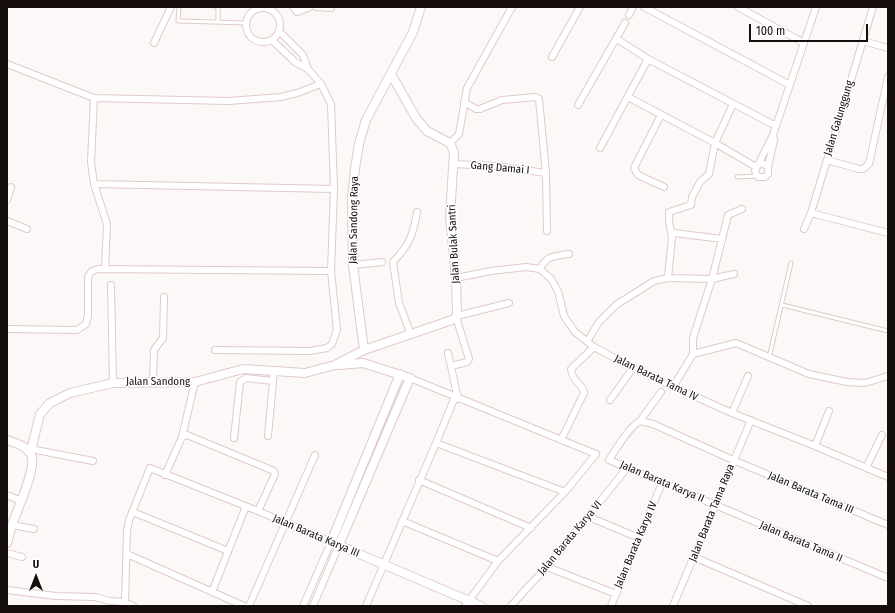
<!DOCTYPE html>
<html>
<head>
<meta charset="utf-8">
<style>
	body { margin:0 }
	#map { position:relative; width:895px; height:613px; overflow:hidden; background:#fdf8f8; font-family:"Fira Sans Condensed",sans-serif }
	canvas { display:block }
	.frame { position:absolute; inset:0; border:8px solid #150e0d; pointer-events:none }
	.north { position:absolute; left:16px; top:557px; width:40px; height:40px; -webkit-text-stroke:3px #fff; paint-order:stroke; rotate:0deg; font-size:11px; font-weight:700; line-height:16px; text-align:center; color:#150e0d }
	.north::after { content:''; display:block; margin:auto; width:14px; height:18px; background:#150e0d; clip-path:polygon(50% 0,100% 100%,50% 72%,0 100%) }
	.scale { position:absolute; left:749px; top:24px; width:119px; height:18px; box-sizing:border-box; border:2px solid #150e0d; border-top:0; padding-left:5px; font-size:12px; line-height:14px; white-space:nowrap; color:#150e0d; -webkit-text-stroke:3px #fff; paint-order:stroke }
</style>
</head>
<body>
<div id="map">
<canvas width="895" height="613"></canvas>
<div class="frame"></div>
<div class="north">U</div>
<div class="scale">100 m</div>
</div>
<script>
const c = document.querySelector('canvas').getContext('2d');
c.lineJoin = 'round';
function strokePath(path, color, width, dash) { c.strokeStyle = color; c.lineWidth = width; c.lineCap = dash ? 'butt' : 'round'; c.setLineDash(dash || []); c.stroke(path); }
function drawText(font, color, halo, rows, align = 'center') {
  c.font = font + ' "Fira Sans Condensed",sans-serif'; c.lineWidth = 3; c.setLineDash([]); c.textBaseline = 'middle'; c.strokeStyle = halo; c.fillStyle = color; for (const [text, x, y, turn = 0] of rows) {
    c.save(); c.translate(x, y); c.rotate((+turn || 0) * Math.PI / 180); c.textAlign = isNaN(turn) ? turn : align; if (halo) c.strokeText(text, 0, 0); c.fillText(text, 0, 0); c.restore();
  }
}
const service = new Path2D(`
	M179 7 178 21H180L246 23
	M216 7 218 8V22
	M737 177 757 176
	M782 305 888 331
	M769 358 791 263`);
const minor = new Path2D(`
	M293 7 297 12 310 7
	M316 7 331 8
	M644 7 790 85
	M738 7 804 43
	M246 25a17 17 0 1 1 34 0a17 17 0 1 1-34 0Z
	M629 15 633 7
	M279 31 303 55 308 69
	M617 39 648 59 776 126
	M863 41 888 48
	M154 43 171 7
	M552 57 580 7
	M7 64 94 98 229 101 281 97 297 93 321 84
	M628 97 715 143 756 167
	M94 98 91 162 94 184 107 224 105 269
	M464 102 476 109H480L502 100 535 97 539 99 546 173 547 231
	M578 105 625 23
	M661 115 634 168 638 175 664 187
	M450 143 459 134 467 88 512 7
	M600 148 648 59
	M827 160 859 169H863L869 164 888 77
	M453 164 495 166 546 173
	M758 165 762 163 768 167V174L765 177H758L755 171 773 135 816 7
	M768 167 774 140 773 135
	M94 184 334 189
	M7 200 11 187
	M811 213 888 233
	M7 221 27 229
	M804 229 811 213 873 7
	M672 237 669 221V212L691 205 692 197 700 182 709 174 715 143 733 104
	M353 265 382 262
	M540 269C547 255 555 256 569 254
	M456 278 491 271 526 267 540 269 551 279 558 291 564 316 575 332 594 347 633 368 665 383 732 413 815 446 888 477
	M668 278 672 237 674 233 722 239
	M111 285 113 383
	M457 316 509 303
	M7 329 77 330 86 324 88 316V277L92 271 98 269 331 271
	M411 335 399 303 393 262C410 244 413 235 417 212
	M588 340 599 322 616 305 654 281 668 278 712 279 734 274
	M215 350 310 351 327 348 332 344 337 330 331 271 334 189 331 104 321 84 308 69 295 62 272 40
	M448 353 458 399
	M693 354V338L712 279 728 215 742 209
	M451 366 467 362 469 359 456 317
	M410 378 596 454 565 492 498 561 465 606
	M153 382 154 350 163 338 164 297
	M673 387 693 354 736 343 809 374 847 382 865 383 888 376
	M661 392 640 421C628 428 617 448 609 460L888 578
	M610 400 633 368
	M732 413 748 376
	M640 421 653 424 733 460 888 525
	M268 436 274 371
	M182 437 187 435 274 471 275 474 258 511
	M234 438 240 382 246 378 273 381
	M561 440 584 393C582 382 573 384 571 369L594 347
	M436 443 565 492
	M32 446 36 450 93 461
	M815 446 829 411
	M866 468 882 435
	M165 475 182 437 195 382
	M419 480 531 528
	M7 495 21 501
	M133 512 228 551
	M589 517 639 538
	M402 521 498 561
	M12 525 34 529
	M7 553 22 557
	M127 554 244 606
	M694 557 808 606
	M547 567 616 594
	M7 590 56 596 95 597 110 601 125 602 133 606
	M212 592 246 506
	M125 602 127 531 129 520 150 468 258 511 331 542 303 606
	M249 606 315 455
	M313 606 339 545
	M366 606 436 443 455 397
	M511 606 527 588 547 567 627 468
	M611 606 662 483
	M673 606 751 420`);
const tertiary = new Path2D(`
	M364 350 353 265 352 199 355 169 359 144 366 120 413 32 421 7
	M400 374 331 542 481 606
	M7 440C16 443 29 447 32 457 35 472 17 510 12 525 10 531 9 537 7 543
	M28 450 32 446 40 414 50 403 70 393 113 383 195 382 243 369 305 373 335 365 364 350 452 320 457 316 456 278 450 217 454 152 450 143 427 131 416 118 391 74
	M339 545 410 378 363 363 339 365`);
const streetNames = [
	["Jalan Galunggung",839,118,-73],
	["Gang Damai I",500,168,5],
	["Jalan Sandong Raya",354,220,-89],
	["Jalan Bulak Santri",454,244,-93],
	["Jalan Barata Tama IV",656,378,26],
	["Jalan Sandong",158,382],
	["Jalan Barata Karya II",662,482,23],
	["Jalan Barata Tama III",811,493,23],
	["Jalan Barata Tama Raya",712,513,-68],
	["Jalan Barata Karya III",316,536,23],
	["Jalan Barata Karya VI",570,538,-50],
	["Jalan Barata Tama II",801,542,23],
	["Jalan Barata Karya IV",636,545,-67]
];
strokePath(service, '#e0cac8', 5);
strokePath(minor, '#e0cac8', 8);
strokePath(tertiary, '#e0cac8', 10);
strokePath(service, '#fff', 3);
strokePath(minor, '#fff', 6);
strokePath(tertiary, '#fff', 8);
drawText('11px', '#150e0d', '#fff', streetNames);
</script>
</body>
</html>
